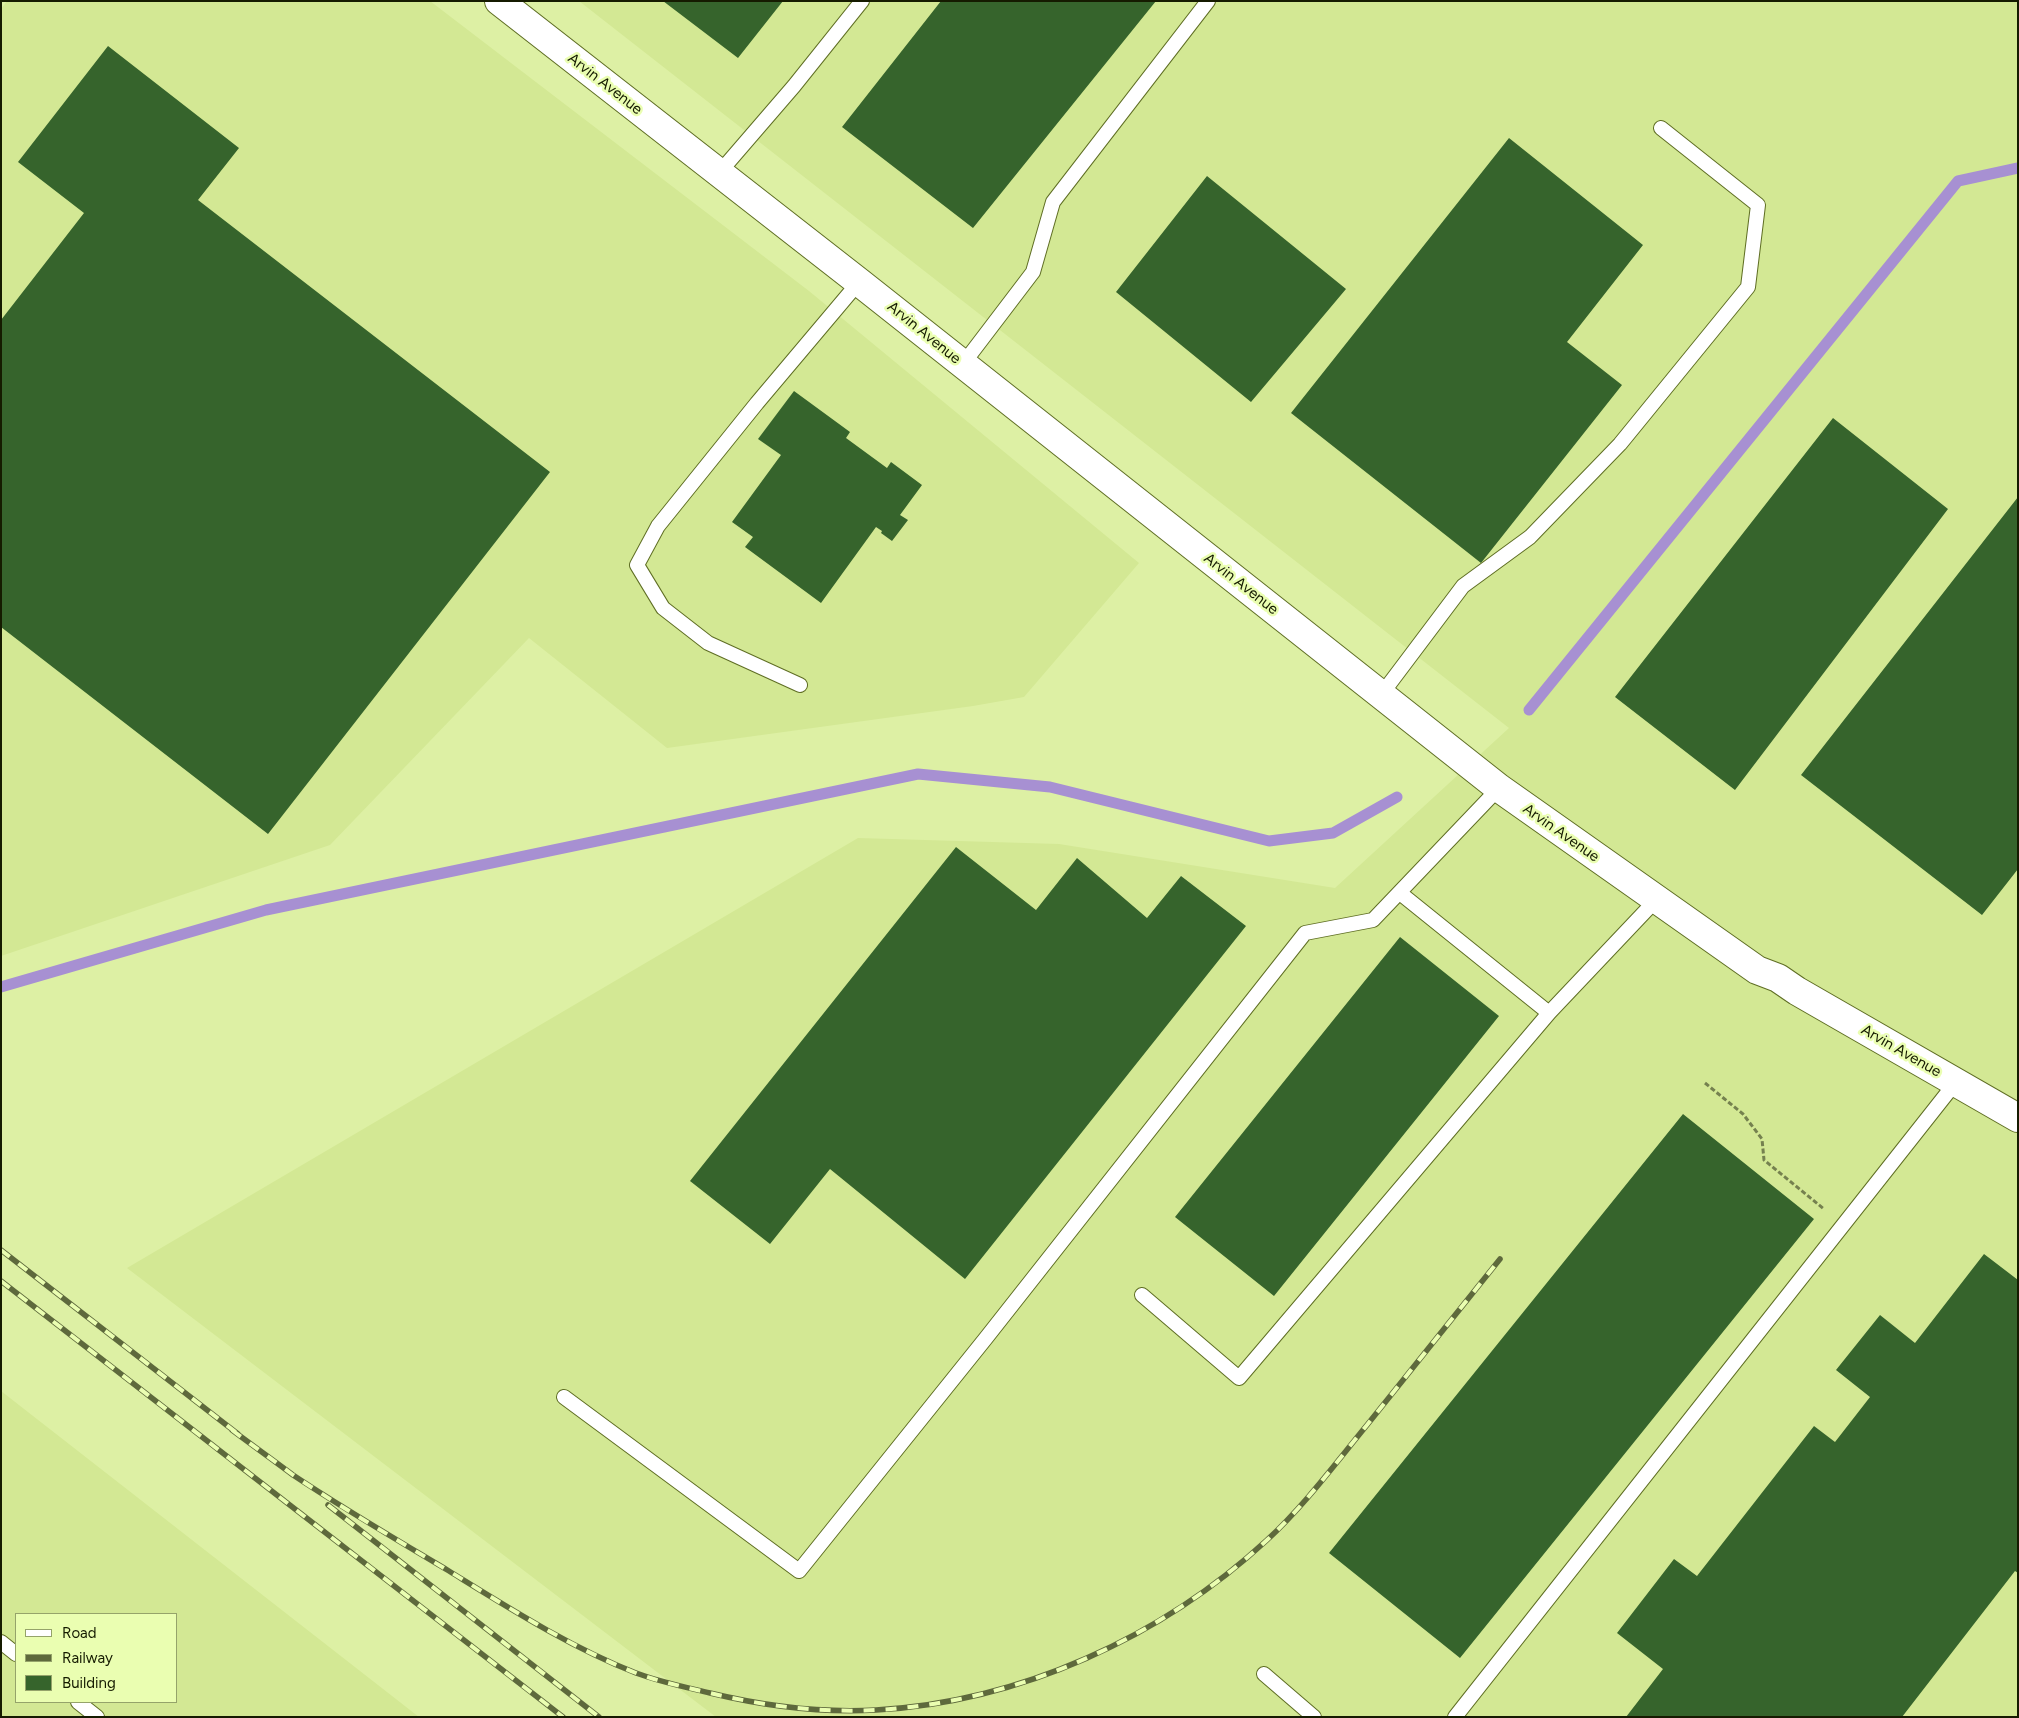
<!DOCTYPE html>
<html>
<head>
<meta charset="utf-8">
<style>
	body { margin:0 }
	#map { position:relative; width:2019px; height:1718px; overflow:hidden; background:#ddf0a4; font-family:Figtree,sans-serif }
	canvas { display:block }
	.frame { position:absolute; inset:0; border:2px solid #151b00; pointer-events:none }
	.legend { position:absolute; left:15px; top:1613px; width:162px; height:90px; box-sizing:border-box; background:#eafeb1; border:1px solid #95a36a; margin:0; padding:6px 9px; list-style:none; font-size:15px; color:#151b00 }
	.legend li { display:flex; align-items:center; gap:10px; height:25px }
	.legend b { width:25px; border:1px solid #95a36a }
</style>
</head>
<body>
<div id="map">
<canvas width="2019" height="1718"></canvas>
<div class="frame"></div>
<ul class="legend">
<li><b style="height:6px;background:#fff"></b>Road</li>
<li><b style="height:6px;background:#5e693c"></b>Railway</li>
<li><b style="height:14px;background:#36642c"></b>Building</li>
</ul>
</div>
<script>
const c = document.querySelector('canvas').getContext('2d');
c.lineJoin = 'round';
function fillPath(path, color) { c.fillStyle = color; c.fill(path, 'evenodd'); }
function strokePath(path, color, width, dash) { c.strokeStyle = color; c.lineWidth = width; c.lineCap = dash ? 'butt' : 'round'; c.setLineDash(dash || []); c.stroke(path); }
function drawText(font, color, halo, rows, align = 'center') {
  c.font = font + ' Figtree,sans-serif'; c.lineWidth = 5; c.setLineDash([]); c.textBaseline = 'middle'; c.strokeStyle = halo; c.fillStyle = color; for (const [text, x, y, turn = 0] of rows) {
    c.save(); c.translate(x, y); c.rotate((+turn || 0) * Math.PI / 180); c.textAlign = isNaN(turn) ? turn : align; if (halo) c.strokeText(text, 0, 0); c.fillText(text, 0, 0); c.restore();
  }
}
const built = new Path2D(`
	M7 1H430L809 291 1139 563 1024 697 973 706 667 748 529 638 330 845 1 956V9Z
	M579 1H2018V1717H716L127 1268 858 838 1059 844 1335 888 1509 728Z
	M1 1391 419 1717H1ZM16 1614H176V1702H16Z`);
const stream = new Path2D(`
	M1529 710 1958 181 2018 168
	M1 987 266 910 918 774 1050 787 1269 841 1333 833 1397 797`);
const building = new Path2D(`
	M663 1H783L738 58Z
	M941 1H1156L973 228 842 127Z
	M108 46 239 148 198 200 550 472 268 834 1 627V320L84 213 18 162Z
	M1509 138 1643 245 1567 342 1622 385 1481 563 1291 413Z
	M1207 176 1346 289 1251 402 1116 292Z
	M794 391 850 432 846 438 887 468 891 462 922 485 900 515 908 520 892 541 881 533 882 531 876 527 821 603 745 547 753 537 732 522 781 455 758 439Z
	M1833 418 1948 509 1735 790 1615 697Z
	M2018 497V869L1982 915 1801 775Z
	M956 847 1036 910 1077 858 1147 918 1181 876 1246 926 965 1279 830 1169 770 1244 690 1181Z
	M1400 937 1499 1016 1274 1296 1175 1217Z
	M1683 1114 1814 1219 1460 1658 1329 1553Z
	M1984 1254 2018 1280V1573L2015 1571 1902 1717H1626L1663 1669 1617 1633 1674 1559 1697 1576 1814 1426 1835 1442 1870 1397 1836 1370 1880 1315 1915 1343Z`);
const path = new Path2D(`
	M1705 1083 1743 1114 1762 1139 1764 1160 1824 1209`);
const lane = new Path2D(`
	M719 173 794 86 862 1
	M963 364 1033 272 1053 202 1208 1
	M800 685 708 643 663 608 637 565 658 526 757 403 859 282
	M1381 695 1463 586 1530 537 1620 444 1748 287 1758 205 1661 128
	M1400 893 1549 1013 1656 900
	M1142 1295 1239 1378 1549 1013
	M564 1397 799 1571 986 1338 1305 933 1373 920 1499 788
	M1 1642 16 1654
	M1264 1674 1314 1717
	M78 1702 97 1717
	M1455 1717 1956 1082`);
const street = new Path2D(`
	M499 1 859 282 1499 788 1757 970 1778 978 1797 991 2018 1118`);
const rail = new Path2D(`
	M1 1250 238 1434
	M1 1281 563 1717
	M232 1430C252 1445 273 1460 293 1475 344 1509 397 1540 449 1571 509 1608 570 1647 636 1673 660 1682 685 1687 710 1693 764 1706 820 1713 876 1710 1020 1702 1162 1637 1267 1540 1304 1506 1335 1464 1367 1425 1411 1370 1456 1314 1500 1259
	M328 1505 599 1717`);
const streetNames = [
	["Arvin Avenue",605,84,38],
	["Arvin Avenue",924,333,39],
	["Arvin Avenue",1241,584,38],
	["Arvin Avenue",1561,833,35],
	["Arvin Avenue",1901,1051,30]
];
fillPath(built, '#d3e894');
strokePath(stream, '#a790d2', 11);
fillPath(building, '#36642c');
strokePath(lane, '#5f6e24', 16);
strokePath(street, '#5f6e24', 30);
strokePath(path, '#75814f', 3, [5, 2.5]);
strokePath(lane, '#fff', 14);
strokePath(street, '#fff', 28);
strokePath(rail, '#5e693c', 5.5);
strokePath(rail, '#eafeb1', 4, [11]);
drawText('15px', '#151b00', '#eafeb1', streetNames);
</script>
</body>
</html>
